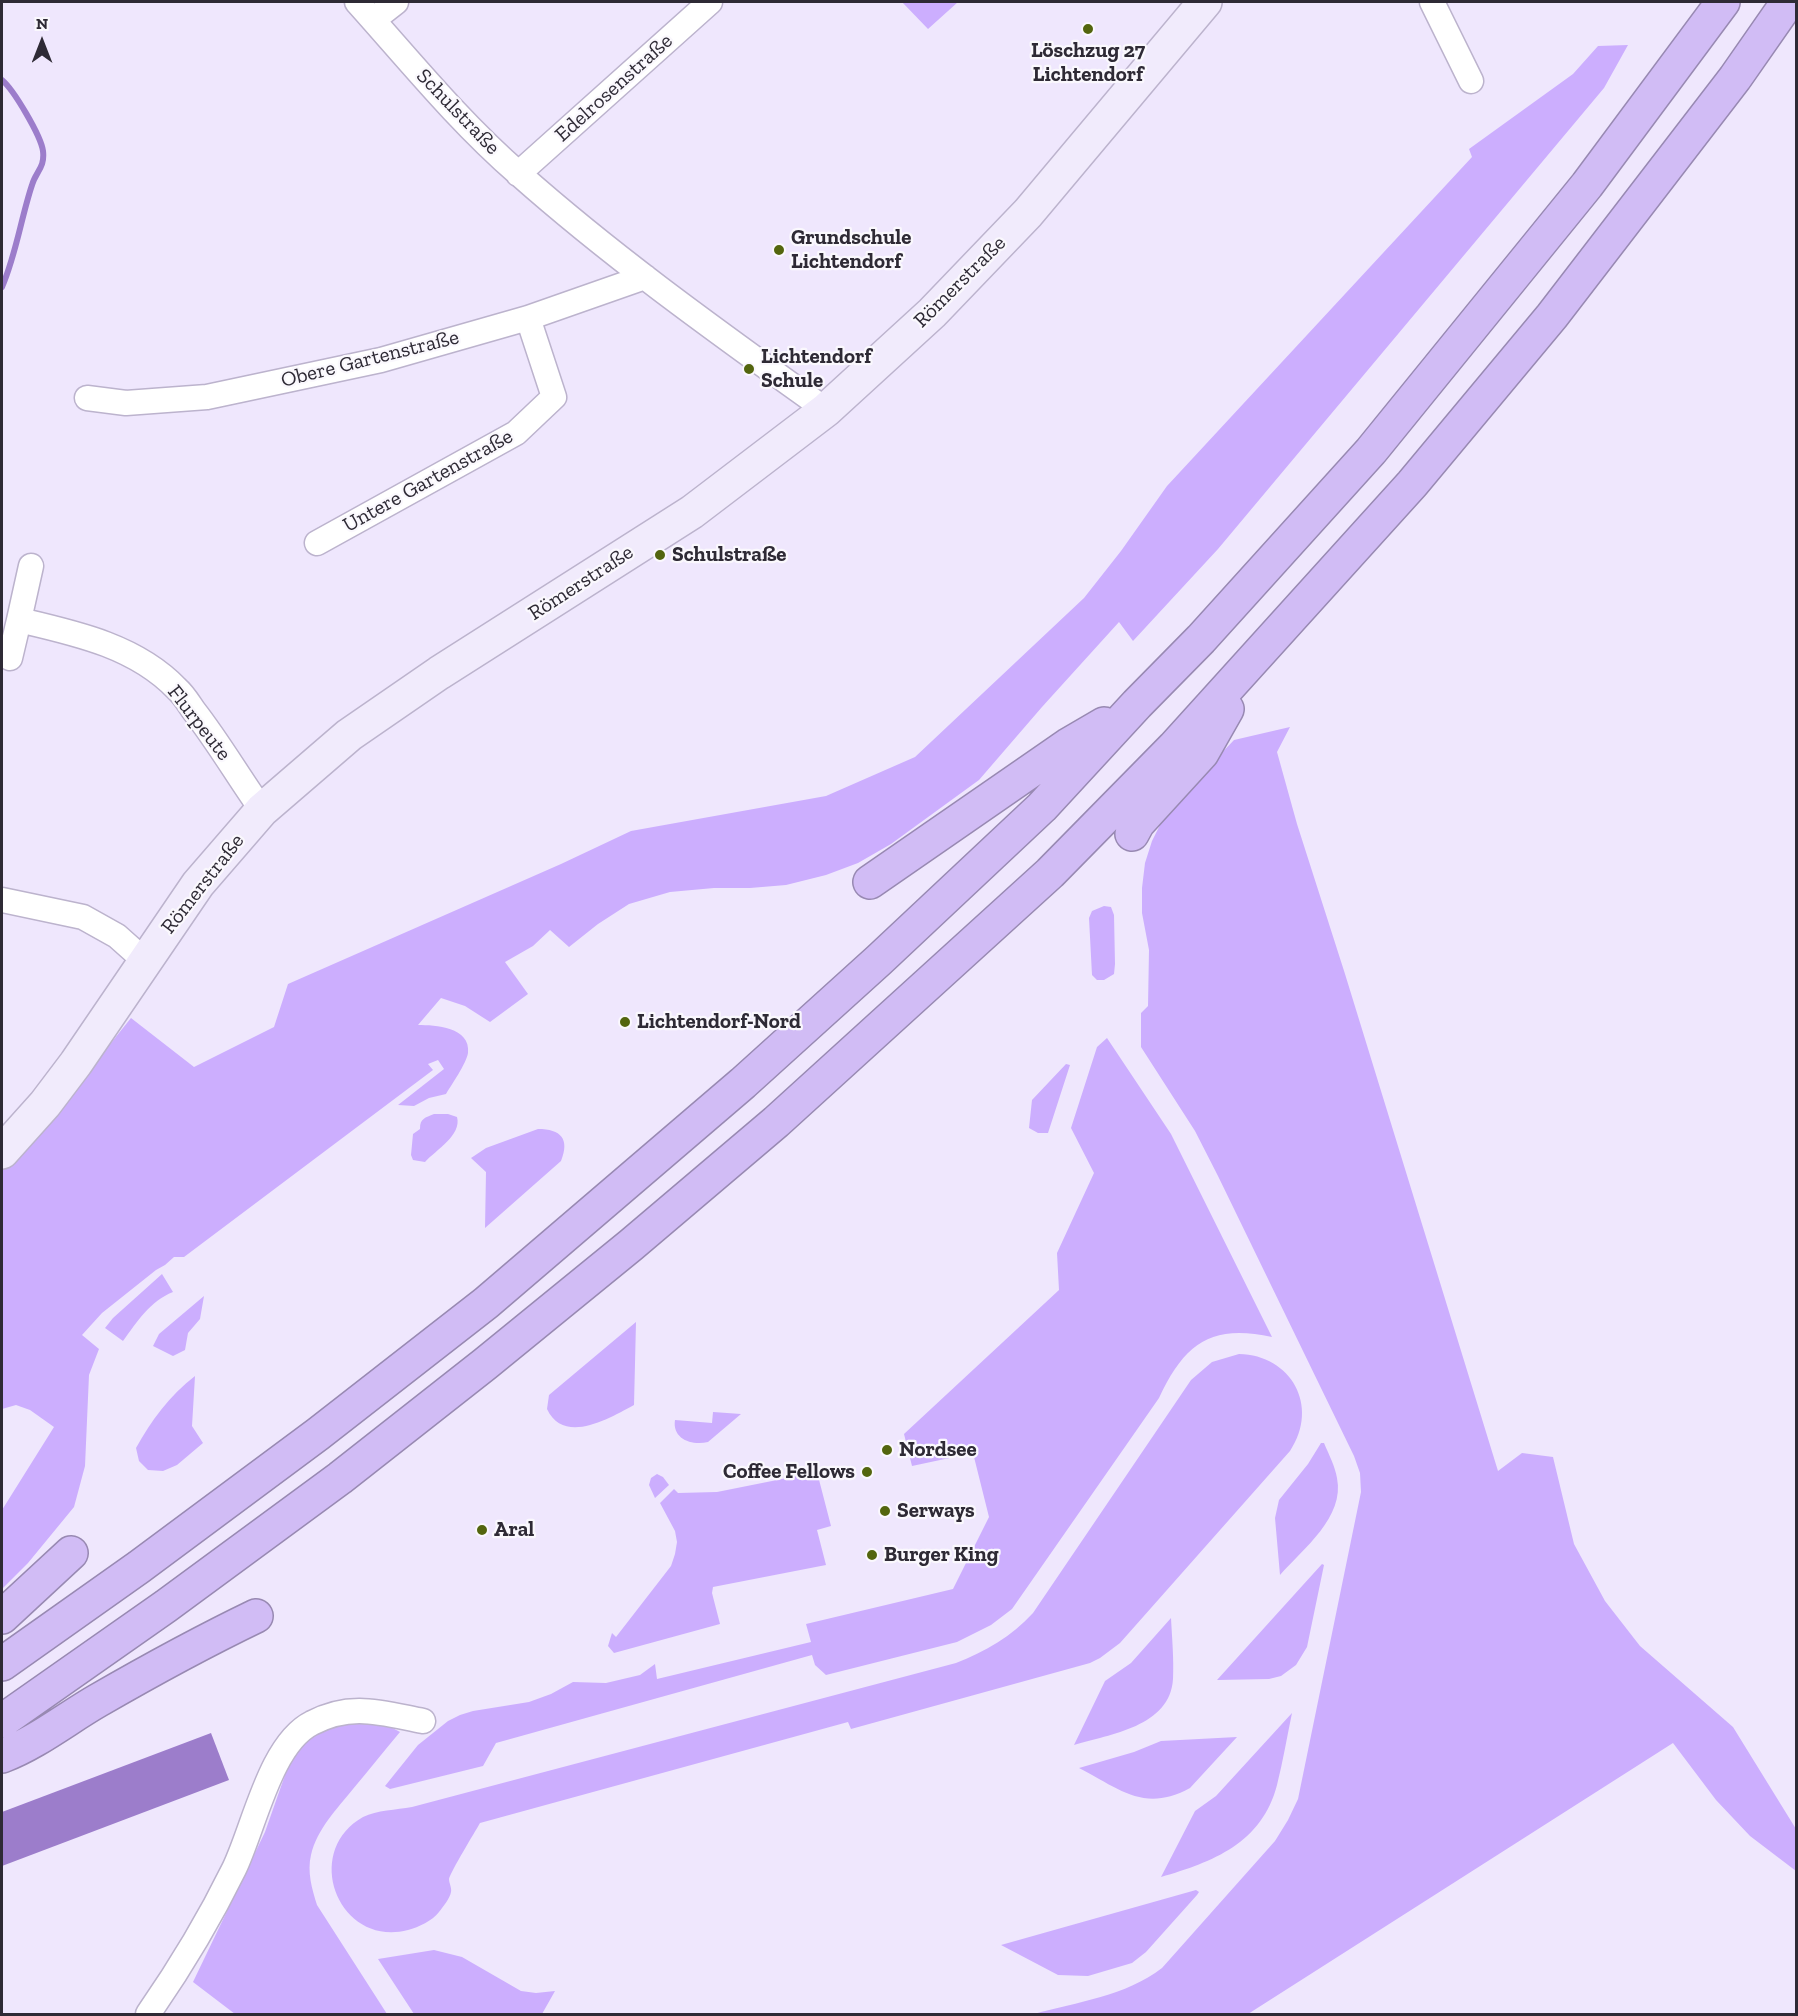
<!DOCTYPE html>
<html>
<head>
<meta charset="utf-8">
<style>
	body { margin:0 }
	#map { position:relative; width:1798px; height:2016px; overflow:hidden; background:#efe7fd; font-family:"Zilla Slab",serif }
	canvas { display:block }
	.frame { position:absolute; inset:0; border:3px solid #2e2a35; pointer-events:none }
	.north { position:absolute; left:12px; top:12px; width:60px; height:60px; -webkit-text-stroke:4px #faf8fd; paint-order:stroke; rotate:0deg; font-size:16px; font-weight:700; line-height:24px; text-align:center; color:#2e2a35 }
	.north::after { content:''; display:block; margin:auto; width:21px; height:27px; background:#2e2a35; clip-path:polygon(50% 0,100% 100%,50% 72%,0 100%) }
</style>
</head>
<body>
<div id="map">
<canvas width="1798" height="2016"></canvas>
<div class="frame"></div>
<div class="north">N</div>
</div>
<script>
const c = document.querySelector('canvas').getContext('2d');
c.lineJoin = 'round';
function fillPath(path, color) { c.fillStyle = color; c.fill(path, 'evenodd'); }
function strokePath(path, color, width, dash) { c.strokeStyle = color; c.lineWidth = width; c.lineCap = dash ? 'butt' : 'round'; c.setLineDash(dash || []); c.stroke(path); }
function drawText(font, color, halo, rows, align = 'center') {
  c.font = font + ' "Zilla Slab",serif'; c.lineWidth = 4.5; c.setLineDash([]); c.textBaseline = 'middle'; c.strokeStyle = halo; c.fillStyle = color; for (const [text, x, y, turn = 0] of rows) {
    c.save(); c.translate(x, y); c.rotate((+turn || 0) * Math.PI / 180); c.textAlign = isNaN(turn) ? turn : align; if (halo) c.strokeText(text, 0, 0); c.fillText(text, 0, 0); c.restore();
  }
}
const green = new Path2D(`
	M902 2H958L928 29Z
	M1628 45 1604 88 1218 549 1133 641 1119 622 1042 707 979 780 891 844 858 863 826 875 786 885 750 888H714L670 892 629 904 598 924 569 947 550 930 533 946 505 962 528 994 490 1022 465 1006 441 998 418 1025C435 1025 471 1027 468 1053 466 1064 452 1084 446 1094L429 1098 414 1106 398 1105 444 1069 438 1060 428 1064 433 1070 184 1257H174L165 1265 156 1270 102 1313 82 1335 99 1349 89 1375 85 1466 74 1507 28 1563 2 1589V1510L54 1427 30 1410 16 1405 2 1409V1169L26 1149 131 1018 194 1067 274 1027 288 984 561 864 631 831 826 796 915 757 1084 598 1121 551 1167 486 1472 157 1469 149 1573 74 1598 46Z
	M1290 727 1277 752 1297 824 1345 974 1498 1471 1522 1453 1553 1457 1574 1544 1605 1601 1640 1646 1733 1727 1796 1829V1871L1750 1836 1716 1800 1673 1743 1248 2014H1034C1077 2002 1126 1996 1162 1968L1275 1841 1288 1820 1298 1799 1361 1492 1360 1473 1354 1456 1218 1176 1195 1131 1141 1047V1013L1148 1006 1149 950 1142 913V888L1145 863 1152 841 1160 825 1191 785 1234 740Z
	M1104 906 1111 907 1114 915 1115 964 1114 974 1104 980H1097L1092 975 1089 918 1092 911Z
	M1107 1038 1171 1134 1272 1337C1211 1324 1185 1343 1159 1398L1012 1609 991 1625 957 1642 826 1675 815 1665 812 1655 496 1743 483 1766 390 1789 385 1786 418 1745 448 1721 460 1715 473 1711 529 1702 551 1694 573 1682 606 1683 640 1675 655 1664 657 1679 811 1642 806 1624 953 1589 989 1517 973 1453 912 1466 904 1434 1059 1290 1057 1253 1094 1173 1071 1128 1097 1047Z
	M1066 1064 1070 1065 1048 1133H1038L1029 1128 1032 1100Z
	M434 1114H448L457 1117C462 1135 436 1150 425 1162L413 1160 411 1155 413 1134 420 1129C420 1118 425 1118 434 1114Z
	M538 1129C561 1129 570 1139 561 1161L485 1228 486 1172 471 1158 486 1148Z
	M162 1274 173 1292C150 1301 137 1322 123 1341L105 1328 113 1318Z
	M204 1296 200 1319 188 1333 185 1350 173 1356 153 1346 159 1334Z
	M636 1322 634 1405C608 1419 564 1445 547 1409L549 1395Z
	M1239 1354C1291 1355 1320 1406 1290 1451L1120 1643 1100 1658 1090 1663 851 1729 848 1722 480 1823C475 1832 451 1871 449 1879 449 1883 452 1888 451 1892 450 1898 443 1907 439 1912 432 1921 419 1927 408 1930 339 1948 301 1852 363 1817 377 1810 396 1810 412 1807L956 1663C986 1651 1011 1637 1033 1613L1191 1380 1212 1362Z
	M195 1376 192 1426 203 1443 177 1465 163 1471 148 1470 139 1461 136 1448C151 1421 170 1395 195 1376Z
	M713 1412 741 1414 708 1442C692 1446 672 1439 675 1420L712 1423Z
	M1321 1443H1324C1329 1455 1335 1466 1337 1478 1345 1517 1303 1549 1280 1575L1275 1518 1279 1500 1308 1464Z
	M817 1472 831 1526 817 1530 826 1565 713 1587 712 1593 720 1624 614 1653 608 1646 612 1633 616 1637 671 1566 675 1554 677 1542 675 1531 660 1503 674 1489 678 1493 717 1492Z
	M657 1474 663 1477 669 1485 655 1498 649 1485 651 1478Z
	M1322 1564 1324 1565 1307 1647 1296 1665 1281 1676 1269 1679 1217 1680Z
	M1171 1618C1172 1638 1174 1659 1173 1679 1170 1727 1110 1734 1074 1745L1105 1681 1131 1663Z
	M1292 1713C1287 1737 1283 1761 1277 1785 1262 1843 1213 1862 1161 1877L1195 1811 1216 1796Z
	M359 1719 385 1724 400 1732C384 1751 369 1770 353 1789 337 1809 317 1829 311 1855 307 1872 312 1889 317 1905L387 2014H235L193 1982 265 1832 291 1758 310 1738 324 1729Z
	M1237 1737 1190 1788C1144 1813 1120 1789 1079 1768L1134 1752 1161 1741Z
	M1196 1890 1199 1892 1197 1895 1146 1952 1132 1963 1088 1976 1058 1975 1001 1945Z
	M434 1950 462 1957 521 1991 536 1993 555 1991 542 2014H414L378 1959Z`);
const water = new Path2D(`
	M211 1733 229 1780 2 1866V1812Z`);
const stream = new Path2D(`
	M2 80C14 90 41 136 43 151 45 168 36 171 32 185 21 218 16 255 2 287`);
const street = new Path2D(`
	M357 2C409 60 459 122 519 174 616 260 722 335 826 410
	M1432 2 1471 81
	M373 20 396 2
	M518 174 710 2
	M87 398 126 403 207 397 381 360 528 318 645 277
	M317 543 516 433 554 397 528 318
	M31 566 19 620C75 633 136 646 177 689 184 695 189 704 194 711 219 743 239 778 262 810
	M10 658 19 620
	M2 900 83 917 117 936 145 961
	M148 2014C180 1968 209 1920 234 1869 254 1828 270 1744 312 1723 351 1702 382 1713 423 1721`);
const secondary = new Path2D(`
	M2 1152 45 1104 76 1063 198 884 262 810 349 735 439 673 692 512 826 410 932 313 1028 213 1205 2`);
const highway = new Path2D(`
	M1132 834 1138 823 1202 753 1227 709
	M870 882 1068 745 1104 724
	M2 1617 71 1553
	M2 1664 139 1567 318 1434 486 1303 743 1083 879 960 1042 807 1137 704 1201 639 1371 451 1587 185 1723 2
	M2 1721 166 1606 340 1478 485 1364 631 1245 776 1122 1050 873 1174 747 1412 484 1552 316 1735 78 1788 2
	M2 1756C36 1743 66 1719 97 1701 149 1671 202 1642 256 1616`);
const markers = [
	[1088,29,6,"#53650e"],
	[779,250,6,"#53650e"],
	[749,369,6,"#53650e"],
	[660,555,6,"#53650e"],
	[625,1022,6,"#53650e"],
	[887,1450,6,"#53650e"],
	[867,1472,6,"#53650e"],
	[885,1511,6,"#53650e"],
	[482,1530,6,"#53650e"],
	[872,1555,6,"#53650e"]
];
const poiNames = [
	["Löschzug 27",1088,51,"center"],
	["Lichtendorf",1088,75,"center"],
	["Grundschule",791,238],
	["Lichtendorf",791,262],
	["Lichtendorf",761,357],
	["Schule",761,381],
	["Schulstraße",672,555],
	["Lichtendorf-Nord",637,1022],
	["Nordsee",899,1450],
	["Coffee Fellows",855,1472,"right"],
	["Serways",897,1511],
	["Aral",494,1530],
	["Burger King",884,1555]
];
const streetNames = [
	["Edelrosenstraße",614,88,-42],
	["Schulstraße",458,112,46],
	["Römerstraße",960,282,-45],
	["Obere Gartenstraße",370,359,-14],
	["Untere Gartenstraße",428,481,-29],
	["Römerstraße",581,583,-33],
	["Flurpeute",199,723,52],
	["Römerstraße",203,884,-52]
];
fillPath(green, '#ccaefe');
fillPath(water, '#9c7dcb');
strokePath(stream, '#9c7dcb', 6);
strokePath(street, '#bcb3cd', 27);
strokePath(secondary, '#bcb3cd', 36);
strokePath(highway, '#9889b2', 36);
strokePath(street, '#fff', 24);
strokePath(secondary, '#f1ebfc', 33);
strokePath(highway, '#d1bcf5', 33);
for (const [x, y, r, color] of markers) { const dot = new Path2D(); dot.arc(x, y, r, 0, 2 * Math.PI); c.fillStyle = color; c.fill(dot); strokePath(dot, '#faf8fd', 2); }
drawText('bold 21px', '#2e2a35', '#faf8fd', poiNames, 'left');
drawText('21px', '#2e2a35', '#faf8fd', streetNames);
</script>
</body>
</html>
